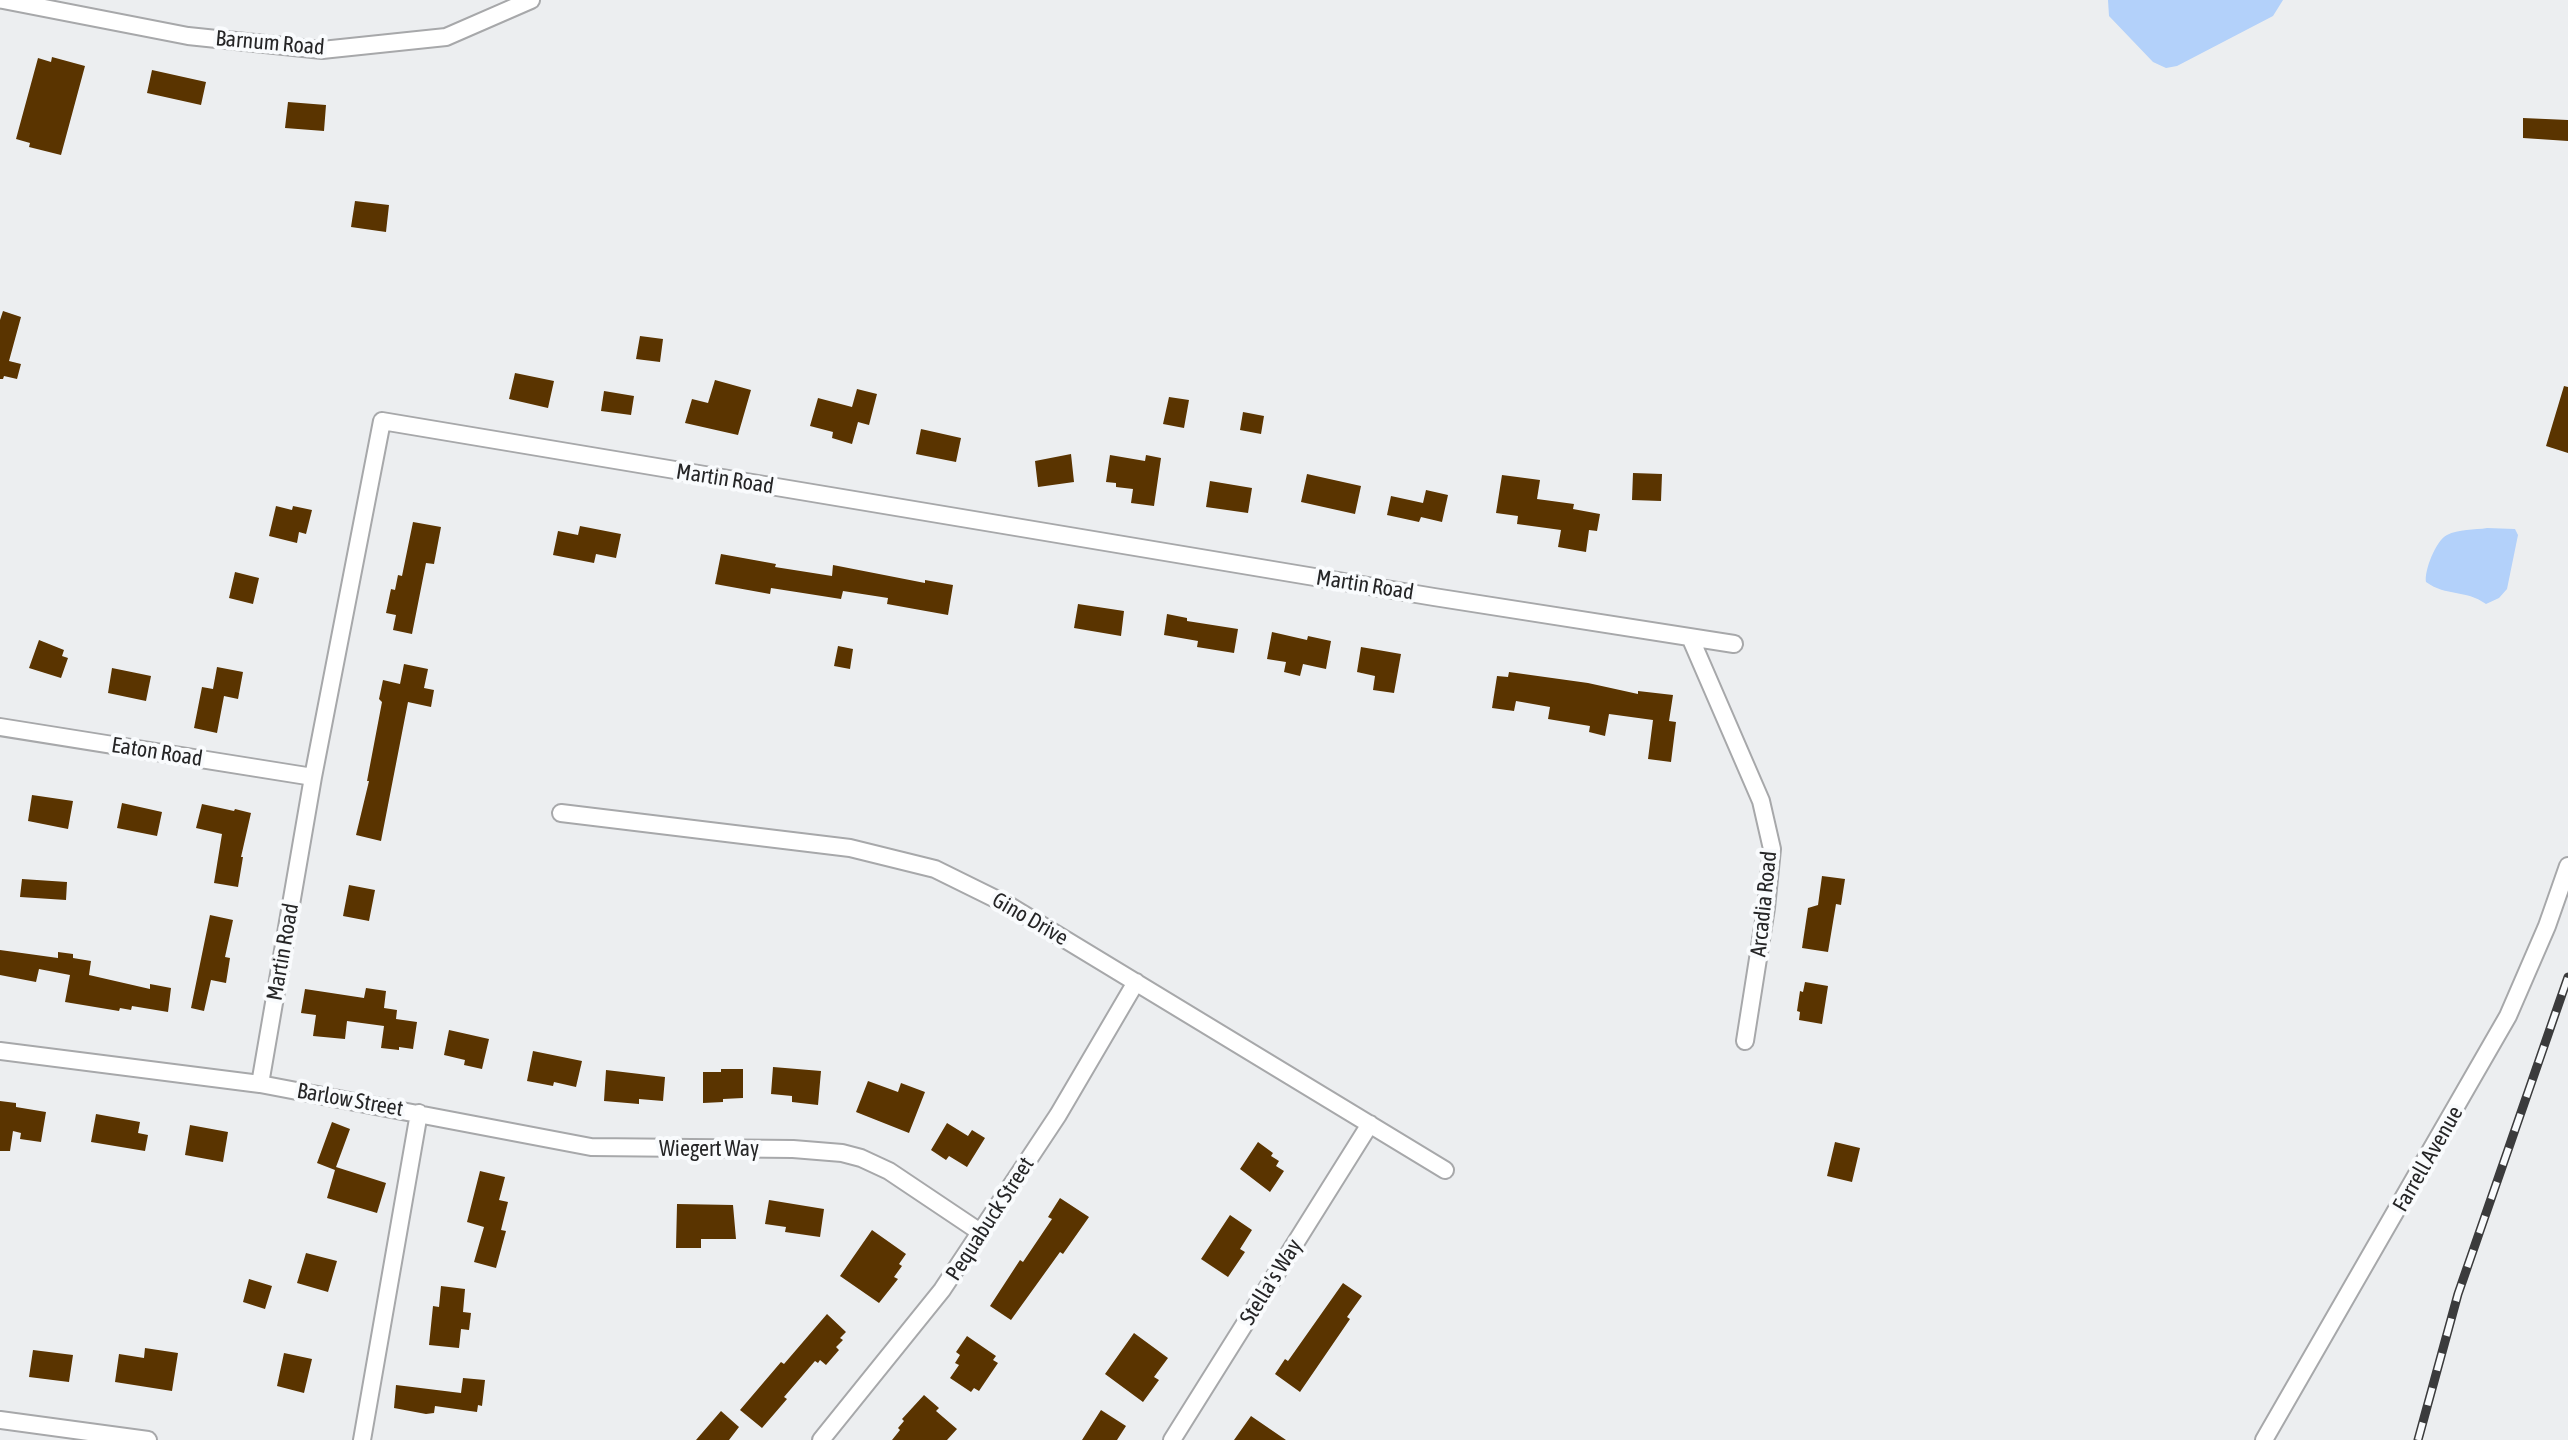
<!DOCTYPE html>
<html>
<head>
<meta charset="utf-8">
<style>
	body { margin:0 }
	canvas { display:block; background:#eceef0 }
</style>
</head>
<body>
<canvas width="2568" height="1440"></canvas>
<script>
const c = document.querySelector('canvas').getContext('2d');
c.lineJoin = 'round';
function fillPath(path, color) { c.fillStyle = color; c.fill(path, 'evenodd'); }
function strokePath(path, color, width, dash) { c.strokeStyle = color; c.lineWidth = width; c.lineCap = dash ? 'butt' : 'round'; c.setLineDash(dash || []); c.stroke(path); }
function drawText(font, color, halo, rows, align = 'center') {
  c.font = font + ' "Asap Condensed",sans-serif'; c.lineWidth = 8; c.setLineDash([]); c.textBaseline = 'middle'; c.strokeStyle = halo; c.fillStyle = color; for (const [text, x, y, turn = 0] of rows) {
    c.save(); c.translate(x, y); c.rotate((+turn || 0) * Math.PI / 180); c.textAlign = isNaN(turn) ? turn : align; if (halo) c.strokeText(text, 0, 0); c.fillText(text, 0, 0); c.restore();
  }
}
const water = new Path2D(`
	M2108 0H2283L2273 16 2177 66 2166 68 2153 62 2109 16Z
	M2487 528 2515 529 2518 535 2507 589 2499 598 2486 604C2465 589 2447 597 2426 582 2424 571 2436 540 2447 535 2458 529 2475 530 2487 528Z`);
const building = new Path2D(`
	M52 57 85 66 61 155 29 147 30 143 16 139 38 58 51 62Z
	M152 70 206 82 201 105 147 93Z
	M288 102 326 105 324 131 285 128Z
	M2523 118 2568 120V141L2523 138Z
	M355 201 389 205 386 232 351 227Z
	M3 311 21 317 9 361 21 364 17 379 4 376 3 379H0V320Z
	M640 336 663 339 660 362 636 359Z
	M515 373 554 381 548 408 509 399Z
	M715 380 751 390 738 435 685 423 692 399 708 403Z
	M2564 386 2568 387V453L2546 446Z
	M857 389 877 394 869 425 858 422 852 444 832 438 833 432 810 426 818 398 852 407Z
	M604 391 634 396 631 415 601 411Z
	M1169 397 1189 400 1184 428 1163 424Z
	M1243 412 1264 416 1261 434 1240 430Z
	M921 429 961 438 956 462 916 454Z
	M1071 454 1074 482 1038 487 1035 461Z
	M1110 455 1145 461 1146 455 1161 458 1154 506 1131 503 1133 489 1116 487V483L1106 482Z
	M1633 473 1662 474 1661 501 1632 500Z
	M1307 474 1361 486 1355 514 1301 502Z
	M1502 475 1540 480 1537 499 1574 504 1573 509 1600 514 1597 531 1589 530 1586 552 1558 547 1561 530 1517 524 1518 516 1496 513Z
	M1210 481 1252 488 1248 513 1206 507Z
	M1426 490 1448 495 1442 522 1421 517 1419 522 1387 515 1391 496 1423 503Z
	M276 506 292 510 293 506 312 510 306 534 299 532 297 543 269 536Z
	M413 522 441 527 434 564 426 563 412 634 393 630 396 615 386 613 391 589 395 590 398 575 402 576Z
	M580 526 621 534 616 558 596 554 594 563 553 555 558 531 578 535Z
	M721 554 776 564 775 567 832 576 833 565 925 583V580L953 585 948 615 887 604 888 598 843 591 841 599 771 588 770 594 715 584Z
	M235 572 259 578 253 604 229 598Z
	M1078 604 1124 611 1121 636 1074 628Z
	M1167 614 1187 618V621L1238 629 1234 653 1197 647 1198 641 1164 635Z
	M1272 632 1307 640 1308 636 1331 641 1326 669 1303 664 1300 676 1284 672 1286 662 1267 659Z
	M39 640 64 650 62 656 68 658 61 678 29 668Z
	M838 646 853 649 850 669 834 666Z
	M1361 647 1401 654 1394 693 1373 690 1375 676 1357 672Z
	M404 664 428 669 424 688 434 690 431 707 408 702 381 841 356 835 369 781H367L382 702 379 699 383 680 400 684Z
	M217 667 243 672 238 699 224 696 217 733 194 728 202 687 213 689Z
	M112 668 151 676 146 701 108 693Z
	M1509 672 1588 683 1638 694V691L1673 695 1669 721 1676 722 1671 762 1648 759 1653 720 1609 714 1605 736 1589 732 1590 726 1548 719 1550 707 1516 701 1514 711 1492 708 1497 676 1508 677Z
	M32 795 73 801 68 829 28 821Z
	M122 803 162 812 157 836 117 828Z
	M202 804 234 811 235 809 251 813 241 857H243L238 887 214 883 222 834 196 828Z
	M1822 876 1845 879 1841 905 1836 904 1828 952 1802 948 1808 908 1818 905Z
	M22 879 67 882 66 900 20 897Z
	M349 885 375 890 369 921 343 916Z
	M210 915 233 920 225 957 230 958 226 983 211 980 204 1011 191 1008Z
	M0 950 58 958V952L73 954V958L91 961 89 975 150 989V984L171 988 168 1012 132 1006 131 1010 120 1008 119 1011 65 1002 70 975 39 969 36 982 0 975Z
	M1805 982 1828 986 1822 1024 1799 1020 1800 1012 1797 1011 1800 991 1803 992Z
	M366 988 386 991 384 1008 397 1010 396 1019 417 1022 413 1049 399 1047V1050L381 1048 384 1026 347 1021 345 1039 313 1036 316 1015 301 1013 305 989 364 998Z
	M449 1030 489 1039 482 1069 464 1065 465 1060 444 1055Z
	M533 1051 582 1061 576 1087 554 1082 553 1086 527 1081Z
	M773 1067 821 1071 818 1105 792 1102V1096L771 1094Z
	M721 1069H743V1098L723 1099V1102L703 1103V1072H721Z
	M606 1070 665 1077 663 1101 639 1099V1104L604 1101Z
	M868 1081 898 1092 901 1083 925 1092 909 1133 856 1112Z
	M0 1101 16 1103V1107L46 1112 41 1142 20 1139 21 1133 13 1131 10 1151H0Z
	M96 1114 140 1122 138 1133 148 1135 145 1151 91 1142Z
	M332 1122 350 1129 336 1167 386 1183 377 1213 327 1198 335 1170 317 1163Z
	M947 1123 968 1136 972 1130 985 1138 967 1167 949 1156 946 1160 931 1150Z
	M190 1125 228 1132 223 1162 185 1155Z
	M1258 1142 1273 1153 1271 1156 1279 1161 1276 1166 1284 1171 1270 1192 1240 1169Z
	M1835 1142 1860 1148 1852 1182 1827 1176Z
	M480 1171 505 1177 499 1200 508 1202 501 1230 506 1231 496 1268 474 1262 484 1227 467 1222Z
	M1060 1198 1089 1217 1063 1254 1060 1252 1011 1320 990 1306 1020 1260 1023 1262 1052 1219 1048 1217Z
	M769 1200 824 1209 820 1237 785 1232 786 1227 765 1224Z
	M677 1204 733 1205 736 1239H701V1248H676Z
	M1230 1215 1252 1230 1240 1249 1245 1252 1228 1277 1201 1259Z
	M872 1230 906 1254 899 1264 902 1266 894 1277 898 1279 879 1303 840 1276Z
	M306 1253 337 1261 328 1292 297 1283Z
	M249 1279 272 1286 265 1309 243 1302Z
	M1343 1283 1362 1296 1347 1317 1350 1319 1300 1392 1275 1374 1285 1359 1288 1361Z
	M441 1286 465 1289 463 1312 471 1313 469 1330 461 1329 459 1348 429 1345 433 1306 439 1307Z
	M827 1314 846 1332 840 1338 843 1340 836 1347 839 1350 826 1365 820 1360 818 1363 815 1361 784 1397 787 1399 762 1428 740 1410 781 1362 784 1364Z
	M1134 1333 1168 1358 1154 1377 1159 1380 1143 1402 1105 1374Z
	M967 1336 996 1356 993 1360 998 1363 979 1391 974 1388 971 1392 950 1378 959 1365 955 1363 960 1355 956 1352Z
	M145 1348 178 1353 172 1391 115 1382 119 1354 144 1358Z
	M33 1350 73 1355 69 1382 29 1377Z
	M284 1353 312 1359 304 1393 277 1386Z
	M463 1378 485 1380 482 1406 478 1405 477 1412 435 1406 434 1413 426 1414 394 1408 396 1385 461 1393Z
	M924 1395 939 1408 936 1411 957 1429 947 1440H892L900 1430 898 1428 904 1421 902 1419Z
	M1101 1410 1126 1426 1117 1440H1082Z
	M721 1411 739 1427 729 1440H696Z
	M1251 1416 1286 1440H1234Z`);
const street = new Path2D(`
	M3 0 188 36 322 50 446 37 531 0
	M1690 637 1761 801 1772 849 1766 908 1745 1041
	M0 727 313 777
	M561 813 850 848 935 869 1010 906 1445 1170
	M0 1051 260 1084 591 1147 793 1149 842 1153 861 1158 889 1171 980 1232
	M260 1084 313 777 382 421 1434 597 1734 644
	M0 1420 148 1440
	M362 1440 419 1113
	M821 1440 942 1290 1058 1115 1136 982
	M1172 1440 1370 1124
	M2264 1440 2508 1016 2547 926 2568 866`);
const rail = new Path2D(`
	M2418 1440 2458 1294 2568 977`);
const streetNames = [
	["Barnum Road",270,43,5],
	["Martin Road",725,479,9],
	["Martin Road",1365,585,9],
	["Eaton Road",157,752,9],
	["Arcadia Road",1764,904,-84],
	["Gino Drive",1030,919,30],
	["Martin Road",283,952,-80],
	["Barlow Street",350,1100,10],
	["Wiegert Way",709,1149],
	["Farrell Avenue",2428,1159,-60],
	["Pequabuck Street",990,1219,-57],
	["Stella's Way",1271,1282,-58]
];
fillPath(water, '#b3d1fa');
fillPath(building, '#5a3400');
strokePath(street, '#a7a8aa', 20);
strokePath(street, '#fff', 16);
strokePath(rail, '#3b3b3c', 9);
strokePath(rail, '#f9fbfd', 6, [18]);
drawText('22px', '#252526', '#f9fbfd', streetNames);
</script>
</body>
</html>
